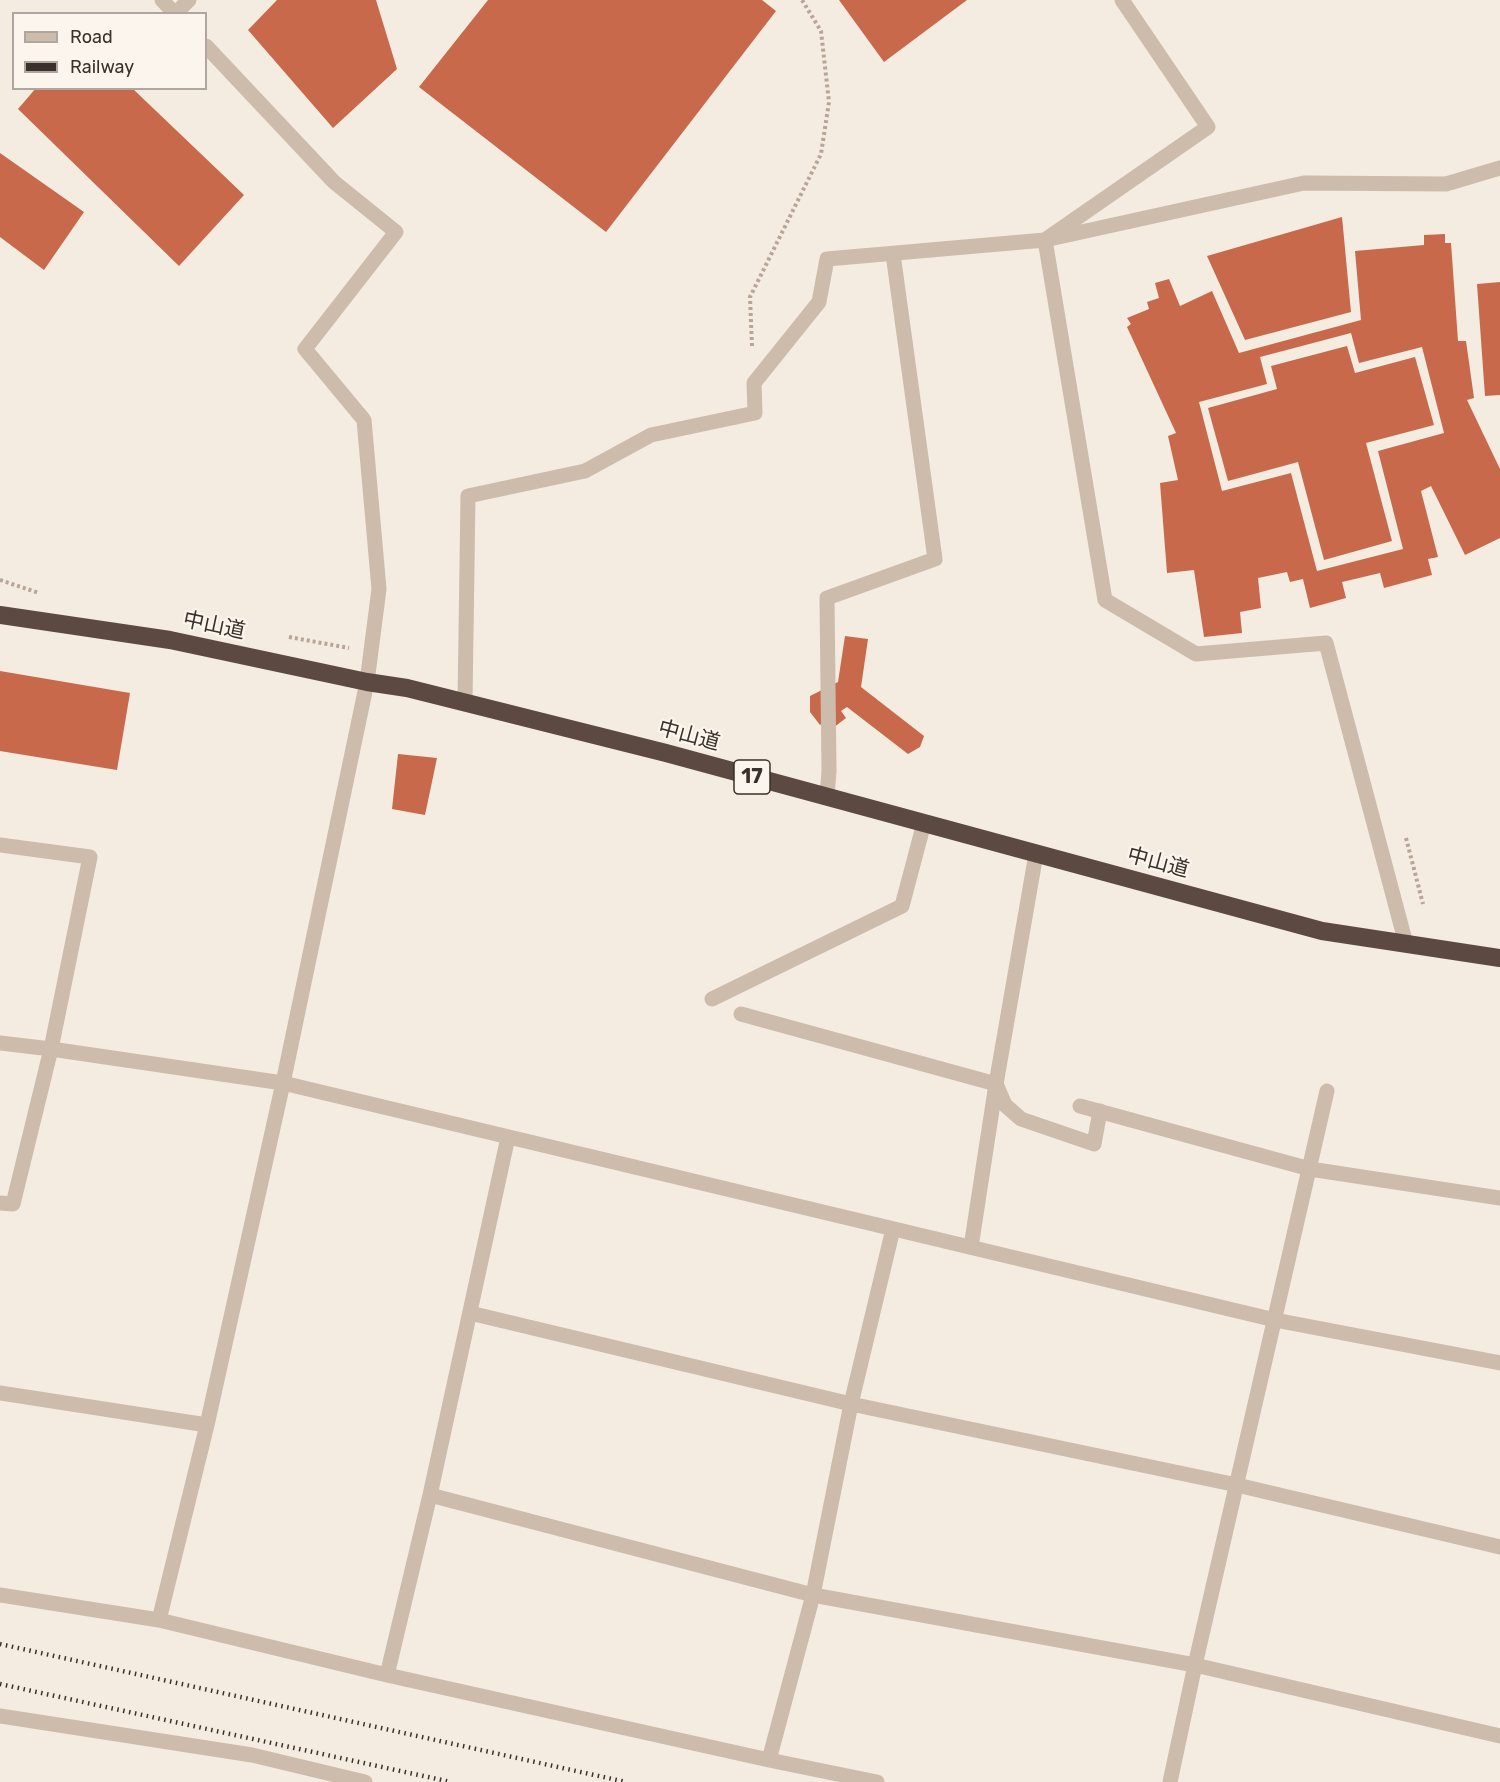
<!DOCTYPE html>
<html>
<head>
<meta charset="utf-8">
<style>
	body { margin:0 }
	#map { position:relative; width:1500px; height:1782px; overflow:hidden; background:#f4ebe1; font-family:Rubik,sans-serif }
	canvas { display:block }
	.legend { position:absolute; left:12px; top:12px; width:195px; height:78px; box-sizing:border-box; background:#fbf5ee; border:2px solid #aea6a0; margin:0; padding:8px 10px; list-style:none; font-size:18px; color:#3b302b }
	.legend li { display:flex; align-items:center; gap:12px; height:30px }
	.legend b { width:30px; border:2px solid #aea6a0 }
</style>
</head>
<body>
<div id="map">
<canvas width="1500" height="1782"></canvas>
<ul class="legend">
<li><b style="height:8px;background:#cdbbac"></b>Road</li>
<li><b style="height:8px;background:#3b302b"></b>Railway</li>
</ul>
</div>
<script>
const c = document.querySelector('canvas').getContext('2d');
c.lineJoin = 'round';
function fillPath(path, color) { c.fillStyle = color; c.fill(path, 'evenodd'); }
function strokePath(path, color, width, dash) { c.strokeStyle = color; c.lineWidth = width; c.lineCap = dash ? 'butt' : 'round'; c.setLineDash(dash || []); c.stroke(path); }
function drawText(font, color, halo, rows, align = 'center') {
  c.font = font + ' Rubik,"Noto Sans JP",sans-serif'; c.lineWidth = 4.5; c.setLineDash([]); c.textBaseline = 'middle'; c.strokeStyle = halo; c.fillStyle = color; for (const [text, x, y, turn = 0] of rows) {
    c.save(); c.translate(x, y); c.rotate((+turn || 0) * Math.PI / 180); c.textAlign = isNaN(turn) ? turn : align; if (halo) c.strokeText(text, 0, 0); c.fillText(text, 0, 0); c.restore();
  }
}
const building = new Path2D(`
	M277 0H376L397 69 333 128 248 30Z
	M488 0H762L776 11 606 232 419 87Z
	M839 0H967L884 62Z
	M36 88H132L244 195 179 266 18 109Z
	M0 153 84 212 44 270 0 237Z
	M1342 217 1351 312 1245 340 1207 256Z
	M1445 234V243H1451L1458 341H1466L1474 398 1467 400 1500 469V538L1465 555 1431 486 1421 491 1438 557 1428 559 1432 575 1384 588 1380 573 1342 582 1346 598 1310 608 1303 579 1290 582 1287 572 1258 578 1261 608 1240 612 1242 633 1204 637 1194 570 1167 573 1160 483 1178 480 1168 436 1176 433 1127 327 1131 324 1127 318 1149 309 1147 302 1159 298 1155 283 1169 279 1180 306 1212 291 1239 353 1361 320 1355 251 1424 245V235ZM1351 333 1359 363 1422 347 1444 433 1378 451 1403 549 1317 571 1291 473 1222 491 1199 402 1267 384 1260 357Z
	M1500 282V395L1485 396 1477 284Z
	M1347 346 1355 373 1415 357 1434 425 1366 443 1392 541 1324 560 1298 462 1228 481 1208 408 1277 389 1271 366Z
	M845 636 868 639 861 687 924 736 920 747 908 754 847 707 841 711 846 718 833 728 827 720 820 725 810 712V696L838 682Z
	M0 671 130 693 117 770 0 751Z
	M398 754 437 758 425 815 392 809Z`);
const path = new Path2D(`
	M752 346 750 297 821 154 829 102 821 31 802 0
	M0 580 39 593
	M289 637 349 648
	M1406 838 1423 904`);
const lane = new Path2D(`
	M162 0 175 14
	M1122 0 1208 127 1045 240 1105 600 1196 654 1326 643 1406 944
	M175 14 189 0
	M206 46 334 182 396 232 305 349 364 420 379 589 367 682
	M465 702 468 496 585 471 651 435 755 413 754 383 819 302 827 259 1045 240 1304 183 1446 184 1500 168
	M827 797 829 771 827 598 935 559 893 254
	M712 999 902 906 924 823
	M971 1247 996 1084 1036 854`);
const street = new Path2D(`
	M0 845 90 857 51 1049 13 1204 0 1203
	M741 1014 996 1084 1005 1105 1021 1119 1094 1144 1100 1111
	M0 1043 51 1049 283 1083 1275 1320 1500 1363
	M1080 1106 1310 1169 1500 1198
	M470 1313 851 1404 1237 1485 1500 1547
	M0 1393 207 1425
	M430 1495 813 1595 1195 1665 1500 1736
	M0 1595 159 1620 387 1675 769 1760 877 1782
	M159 1620 207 1425 283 1083 367 682
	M387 1675 430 1495 508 1137
	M0 1716 252 1755 365 1782
	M769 1760 813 1595 851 1404 893 1229
	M1170 1782 1195 1665 1327 1091`);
const highway = new Path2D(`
	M0 615 170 640 367 682 407 688 666 753 1322 931 1500 958`);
const rail = new Path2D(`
	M0 1644 626 1782
	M0 1684 451 1782`);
const shields = [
	[752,777,36]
];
const shieldNames = [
	["17",752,777]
];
const streetNames = [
	["中山道",214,626,12],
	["中山道",689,736,15],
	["中山道",1158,863,15]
];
fillPath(building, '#c8694b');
strokePath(path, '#b9a596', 4, [3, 3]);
strokePath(lane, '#cdbbac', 15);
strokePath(street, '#cdbbac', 15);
strokePath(highway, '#5c4a42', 18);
strokePath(rail, '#3b302b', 4.5, [1.5, 4.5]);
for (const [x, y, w] of shields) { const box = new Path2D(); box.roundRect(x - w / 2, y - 17, w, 34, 4.5); c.fillStyle = '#fbf5ee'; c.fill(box); strokePath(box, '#3b302b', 1.5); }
drawText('bold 20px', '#3b302b', null, shieldNames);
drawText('21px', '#3b302b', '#fbf5ee', streetNames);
</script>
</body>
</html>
